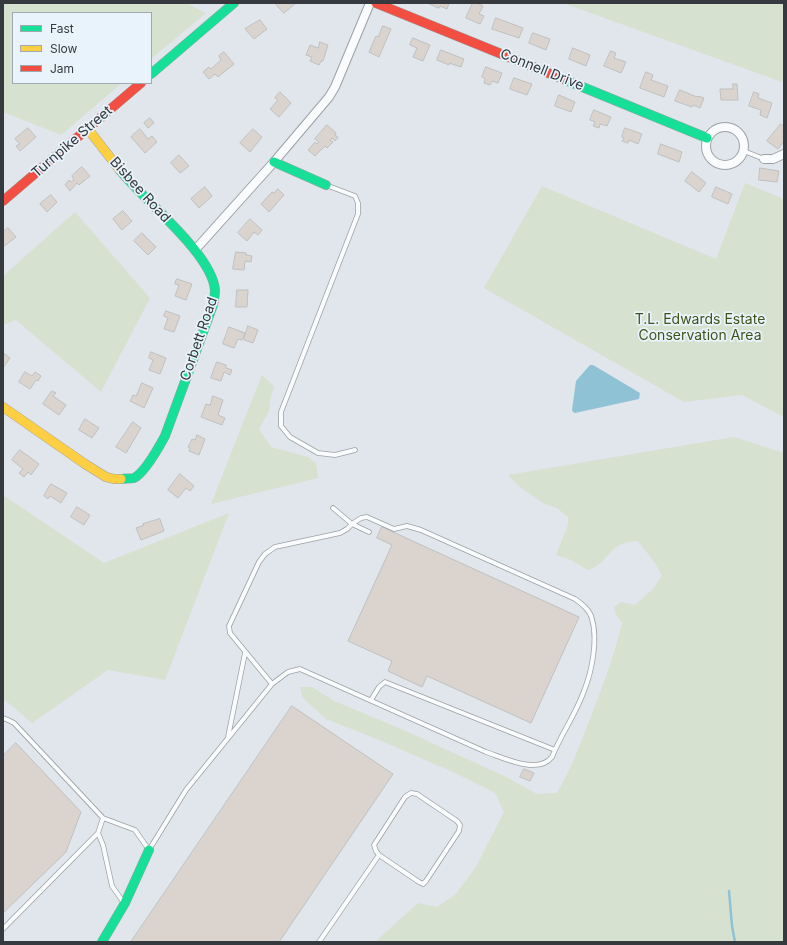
<!DOCTYPE html>
<html>
<head>
<meta charset="utf-8">
<style>
	body { margin:0 }
	#map { position:relative; width:787px; height:945px; overflow:hidden; background:#e0e6eb; font-family:Inter,sans-serif }
	canvas { display:block }
	.frame { position:absolute; inset:0; border:4px solid #363a3e; pointer-events:none }
	.legend { position:absolute; left:12px; top:12px; width:140px; height:72px; box-sizing:border-box; background:#e9f3fc; border:1px solid #a1a9b0; margin:0; padding:5px 7px; list-style:none; font-size:12px; color:#363a3e }
	.legend li { display:flex; align-items:center; gap:8px; height:20px }
	.legend b { width:20px; border:1px solid #a1a9b0 }
</style>
</head>
<body>
<div id="map">
<canvas width="787" height="945"></canvas>
<div class="frame"></div>
<ul class="legend">
<li><b style="height:5px;background:#16e098"></b>Fast</li>
<li><b style="height:5px;background:#ffcf43"></b>Slow</li>
<li><b style="height:5px;background:#f24e42"></b>Jam</li>
</ul>
</div>
<script>
const c = document.querySelector('canvas').getContext('2d');
c.lineJoin = 'round';
function fillPath(path, color) { c.fillStyle = color; c.fill(path, 'evenodd'); }
function strokePath(path, color, width, dash) { c.strokeStyle = color; c.lineWidth = width; c.lineCap = dash ? 'butt' : 'round'; c.setLineDash(dash || []); c.stroke(path); }
function drawText(font, color, halo, rows, align = 'center') {
  c.font = font + ' Inter,sans-serif'; c.lineWidth = 3.5; c.setLineDash([]); c.textBaseline = 'middle'; c.strokeStyle = halo; c.fillStyle = color; for (const [text, x, y, turn = 0] of rows) {
    c.save(); c.translate(x, y); c.rotate((+turn || 0) * Math.PI / 180); c.textAlign = isNaN(turn) ? turn : align; if (halo) c.strokeText(text, 0, 0); c.fillText(text, 0, 0); c.restore();
  }
}
const green = new Path2D(`
	M3 3H186L206 13 151 59V13H13V83H122L61 135 3 112Z
	M563 3H784V78L782 82Z
	M745 183 784 199V417L742 395 684 402 484 288 542 186 716 259Z
	M75 212 150 298 101 392 16 320 3 325V276Z
	M262 375 274 386 270 400 269 411 259 429 271 447 308 457 316 463 318 478 211 504Z
	M734 437 784 453V942H375L418 903 437 907 455 895 476 867 504 812 495 793 455 773 377 739 326 719 302 697 300 687H312L334 701 408 732 506 777 537 794 557 793C570 771 579 748 588 724 601 691 614 657 622 623L616 614 614 607 621 602 635 605 654 588 662 575 655 563 638 541C608 541 608 565 588 570L571 560 556 555 568 525V517L557 508 545 504 521 488 508 475Z
	M3 495 104 563 229 513 165 680 108 670 32 723 5 700 3 702Z`);
const water = new Path2D(`
	M590 365H593L640 393 639 399 575 413 573 412 572 410 576 381Z`);
const stream = new Path2D(`
	M729 891 732 926 735 942`);
const building = new Path2D(`
	M275 3H296L284 13Z
	M428 3H449L447 9 440 6 439 8Z
	M473 3H477L483 6 479 14 484 16 480 24 466 18Z
	M496 18 523 28 519 38 492 29Z
	M260 20 267 29 254 39 245 29Z
	M383 26 391 29 379 57 369 52 376 36 378 37Z
	M533 33 550 39 546 50 529 43Z
	M413 38 430 45 423 61 413 57 417 48 410 45Z
	M320 42 328 45 323 61H321L319 65 310 61 312 57 306 55 310 45 318 48Z
	M573 48 590 55 586 66 569 59Z
	M441 50 464 59 461 67 449 63V65L437 60Z
	M611 51 616 53 614 58 626 62 621 73 604 66Z
	M224 52 234 64 218 77 215 74 209 79 203 72 209 67 211 69 221 60 219 56Z
	M486 67 502 73 498 83 492 81 490 85 484 83 485 79 482 77Z
	M646 72 653 75 651 80 668 86 664 97 640 88Z
	M514 78 532 84 527 95 510 89Z
	M733 84H737L738 100H721L720 89H733Z
	M680 90 697 97 698 96 704 98 700 108 693 105 692 107 675 101Z
	M280 92 291 103 279 117 270 109 278 100 275 98Z
	M754 92 759 94 758 98 772 103 767 118 760 115 761 110 749 106Z
	M559 95 575 102 571 112 555 106Z
	M594 110 611 117 607 126 600 124 599 128 593 126 595 122 590 120Z
	M150 118 154 123 148 128 144 123Z
	M781 124 784 127V141L778 149 767 141Z
	M327 125 336 133 335 135 338 137 335 141 332 138 330 140 333 142 327 148 325 146 315 156 308 150 315 142 317 144 319 142 315 139Z
	M28 128 36 137 20 151 16 146 20 144 15 139Z
	M625 128 642 134 638 144 629 140 628 143 622 141 624 138 622 137Z
	M140 129 148 139 152 136 157 142 145 153 131 137Z
	M253 129 262 137 250 152 240 143Z
	M661 144 682 152 679 162 658 154Z
	M179 155 189 166 180 173 171 163Z
	M82 167 90 176 79 185 77 183 70 191 65 185 69 180 71 182 74 180 72 176Z
	M760 168 779 171 777 182 759 180Z
	M692 172 706 183 699 192 685 181Z
	M205 187 212 196 199 208 191 199Z
	M716 187 732 194 728 204 712 197Z
	M278 189 284 195 269 212 261 204 272 192 274 193Z
	M51 195 57 202 47 212 40 204Z
	M123 211 132 221 122 230 113 219Z
	M250 219 262 230 258 235 254 232 247 241 238 233Z
	M8 228 16 237 3 247V232Z
	M142 233 156 247 148 255 134 241Z
	M236 252 246 253V255L252 256 251 262 245 261 244 270 233 269Z
	M177 279 192 284 186 300 175 296 179 285 175 284Z
	M237 290H248L247 307H236Z
	M166 311 180 316 174 332 164 329 168 318 164 316Z
	M248 326 258 330 253 343 244 340Z
	M229 327 245 333 242 340 238 339 234 348 223 344Z
	M151 352 166 358 160 374 149 370 153 360 149 358Z
	M5 354 10 358 3 368V358Z
	M217 362 226 365V368L232 370 230 375 224 372 221 381 211 378Z
	M25 372 32 376 35 372 41 376 38 381 36 380 30 389 19 382Z
	M142 383 153 388 144 408 130 401 133 395 136 396Z
	M52 391 56 393 53 396 66 405 59 415 43 404Z
	M213 396 223 400 218 415 225 418 222 425 201 417 206 404 210 405Z
	M85 419 99 428 92 438 79 430Z
	M133 422 141 428 126 453 116 447Z
	M197 435 205 439 199 455 189 451 190 448 188 447 192 439 195 440Z
	M20 450 39 464 31 475 28 472 24 477 19 473 23 469 12 460Z
	M180 474 194 486 190 491 186 488 178 498 168 490Z
	M51 484 67 493 61 503 50 496 48 499 44 496Z
	M77 507 90 515 84 525 71 517Z
	M160 519 164 531 141 540 136 528 144 525 143 524Z
	M382 527 579 617 531 723 427 676 422 687 388 671 392 661 348 641 392 545 377 538Z
	M292 706 393 774 279 942H131Z
	M16 743 81 812 66 852 3 913V756Z
	M524 769 534 773 530 781 520 777Z`);
const lane = new Path2D(`
	M744 151 764 159
	M326 185 355 196 358 203V214L281 412V426L290 437 318 453 335 455 355 450
	M333 508 352 524 369 532
	M371 700 379 687 385 682 555 750
	M3 718 8 720 14 723 103 818 135 830 149 850 186 790 272 684 288 672 300 669 486 752C504 758 538 775 552 757 561 734 576 714 584 691 592 671 598 640 592 619 590 610 582 604 575 599L421 530 407 526 394 529 367 517 361 518 352 524 347 529 340 533 275 547 265 554 259 562 229 626 230 633 272 684
	M228 737 245 653
	M411 793 417 794 457 821 460 825 459 831 426 881 423 884 419 882 379 855 376 851 374 845 405 797Z
	M98 833 103 845 112 886 124 903
	M3 929 98 833 103 818
	M319 942 379 855`);
const street = new Path2D(`
	M706 146a19 19 0 1 1 38 0a19 19 0 1 1-38 0Z
	M764 159H773L784 154
	M195 250 274 162 329 97 335 87 370 3`);
const fast = new Path2D(`
	M151 74 234 3
	M563 79 707 138
	M274 162 326 185
	M119 169C142 199 212 253 215 290 215 294 214 300 213 305L165 436C159 447 145 473 134 478 131 479 125 478 121 479
	M102 942 125 903 149 850`);
const slow = new Path2D(`
	M88 129 119 169
	M3 407 85 464 106 477 114 479H121`);
const jam = new Path2D(`
	M376 3 563 79
	M3 201 141 83`);
const streetNames = [
	["Connell Drive",542,70,22],
	["Turnpike Street",72,142,-41],
	["Bisbee Road",140,190,48],
	["Corbett Road",199,339,-71]
];
const parkNames = [
	["T.L. Edwards Estate",700,320],
	["Conservation Area",700,336]
];
fillPath(green, '#d6e1d0');
fillPath(water, '#8ec2d4');
strokePath(stream, '#8ec2d4', 2.5);
fillPath(building, '#dbd4ce');
strokePath(building, '#bec0c0', 1);
strokePath(lane, '#9ca1a5', 5.5);
strokePath(street, '#9ca1a5', 10);
strokePath(fast, '#9ca1a5', 10);
strokePath(slow, '#9ca1a5', 10);
strokePath(jam, '#9ca1a5', 10);
strokePath(lane, '#fafbfc', 4);
strokePath(street, '#fafbfc', 8);
strokePath(fast, '#16e098', 9);
strokePath(slow, '#ffcf43', 9);
strokePath(jam, '#f24e42', 9);
drawText('14px', '#363a3e', '#e9f3fc', streetNames);
drawText('14px', '#3f5318', '#e9f3fc', parkNames);
</script>
</body>
</html>
